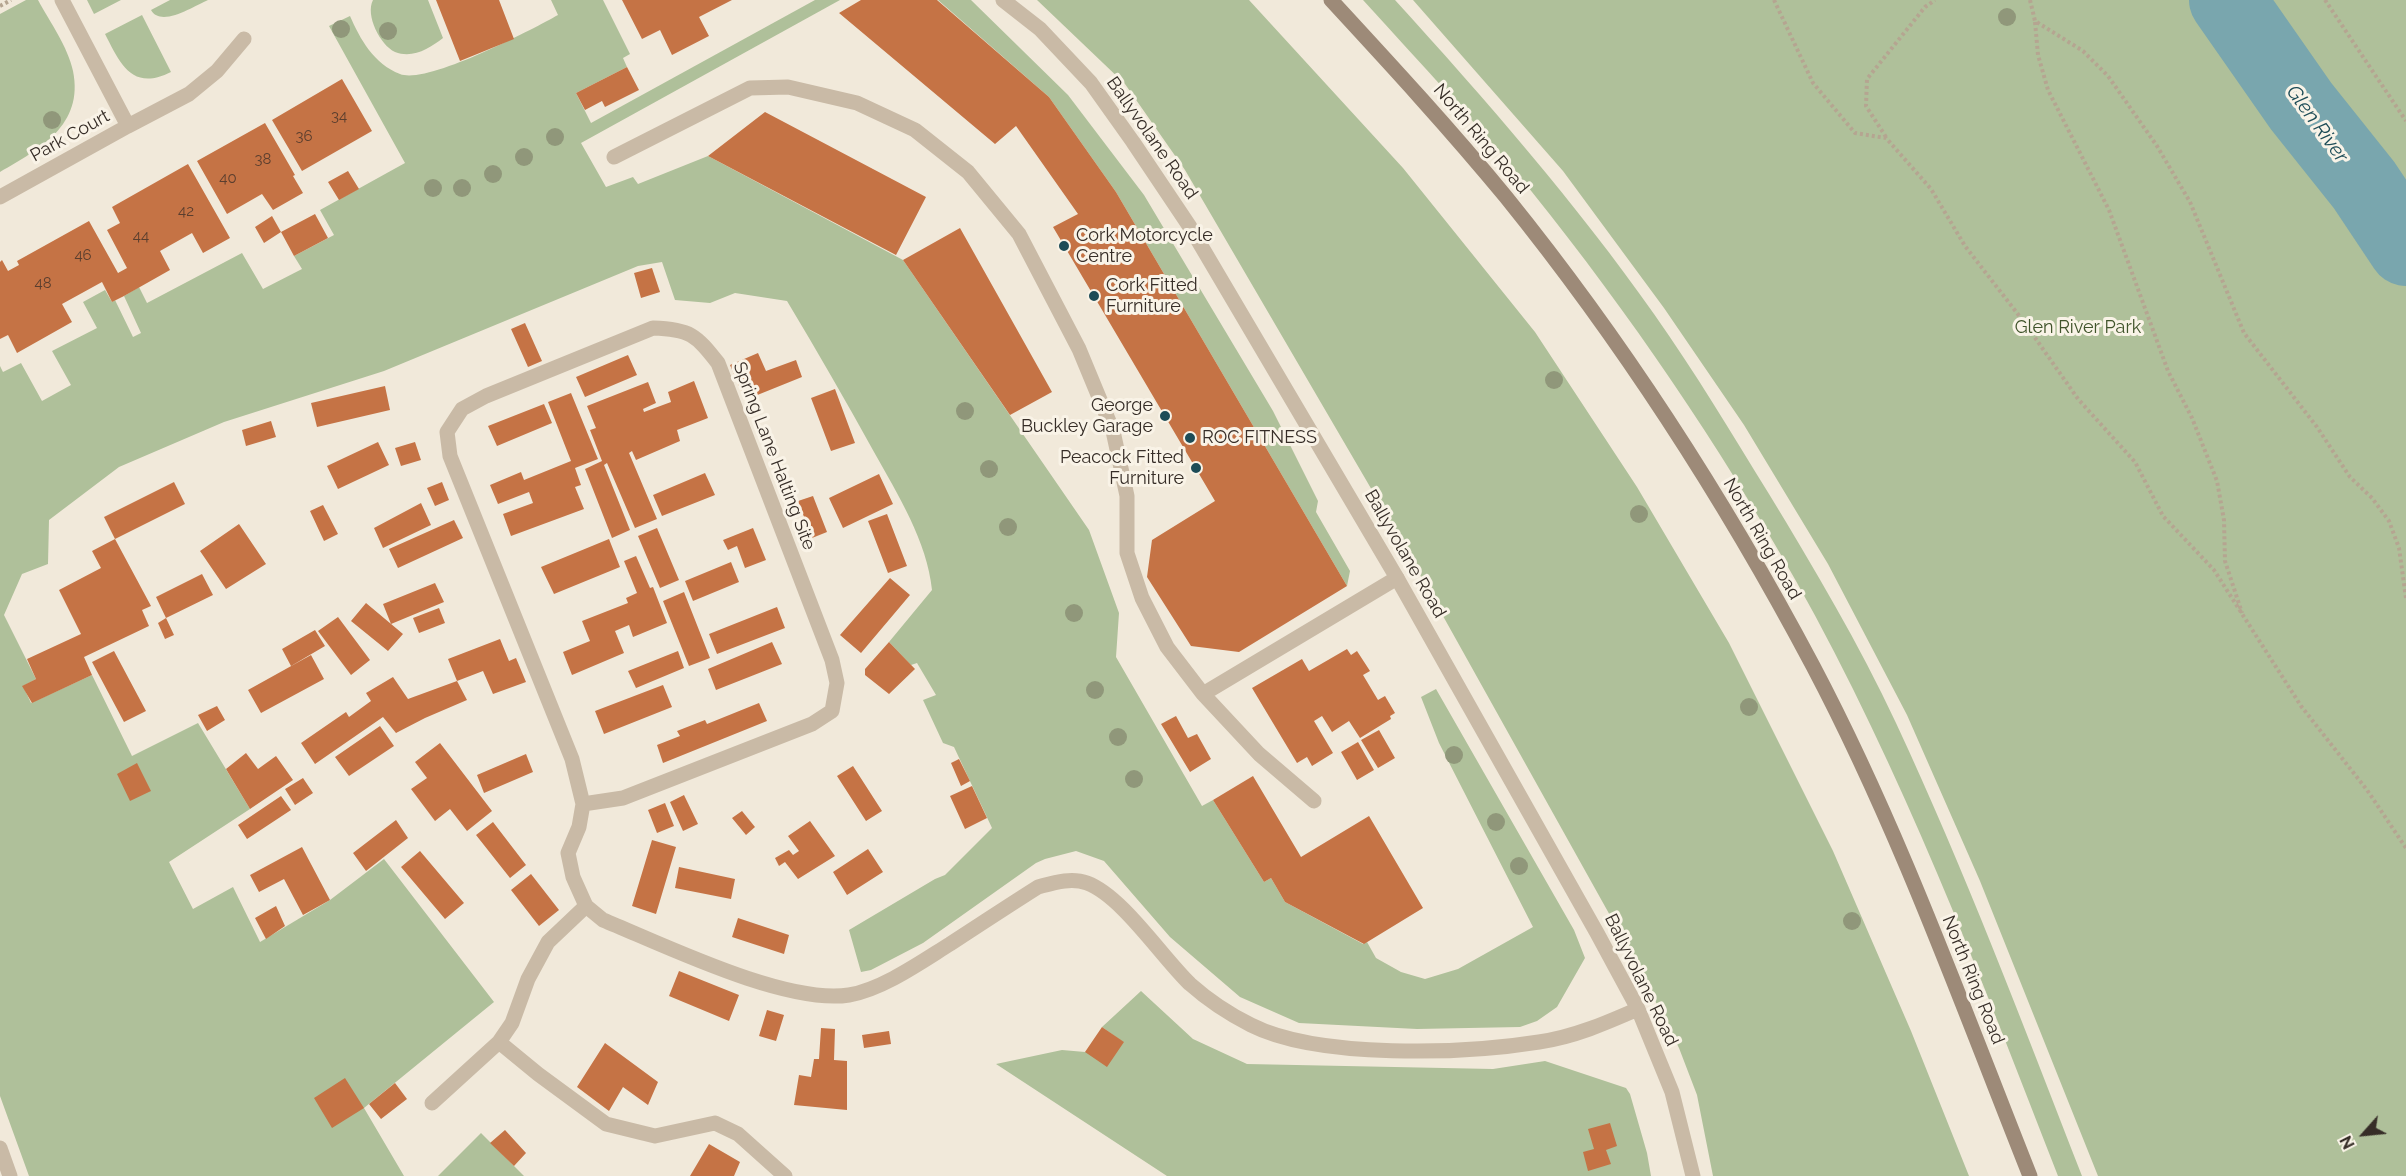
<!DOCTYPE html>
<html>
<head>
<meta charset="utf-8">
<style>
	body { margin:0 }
	#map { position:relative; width:2406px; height:1176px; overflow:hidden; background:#f1e9da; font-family:Raleway,sans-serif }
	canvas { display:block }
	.north { position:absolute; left:2334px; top:1104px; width:60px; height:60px; -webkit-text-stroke:4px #f9f3e7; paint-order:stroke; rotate:243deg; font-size:16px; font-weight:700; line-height:24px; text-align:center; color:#362d27 }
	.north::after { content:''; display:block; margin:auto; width:21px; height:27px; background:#362d27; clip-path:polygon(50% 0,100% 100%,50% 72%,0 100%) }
</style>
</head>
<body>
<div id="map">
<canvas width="2406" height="1176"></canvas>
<div class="north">N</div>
</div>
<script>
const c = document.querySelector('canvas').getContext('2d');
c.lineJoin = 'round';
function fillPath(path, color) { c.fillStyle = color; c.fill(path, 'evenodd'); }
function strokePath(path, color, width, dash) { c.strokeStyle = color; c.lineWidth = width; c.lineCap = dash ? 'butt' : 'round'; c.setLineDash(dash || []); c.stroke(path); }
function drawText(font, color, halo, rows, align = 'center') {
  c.font = font + ' Raleway,sans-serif'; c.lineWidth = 6; c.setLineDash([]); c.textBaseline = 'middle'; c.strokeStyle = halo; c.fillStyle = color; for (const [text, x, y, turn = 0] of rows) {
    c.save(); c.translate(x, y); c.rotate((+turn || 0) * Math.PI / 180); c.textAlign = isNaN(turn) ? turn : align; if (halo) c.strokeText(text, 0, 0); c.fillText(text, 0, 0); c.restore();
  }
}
const green = new Path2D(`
	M26 0H38C50 22 68 47 73 71 84 125 40 149 0 172V14Z
	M87 0H121L94 14Z
	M170 0H208C194 6 161 28 151 10Z
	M373 0H428L443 38C430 48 413 59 395 52 380 45 365 15 373 0Z
	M551 0H603L630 54 623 58 627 67 576 93 591 123 815 0H840L581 143 606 187 633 177 638 184 708 156 903 260 1089 530 1119 613 1116 657 1202 806 1213 800 1264 882 1271 878 1285 902 1363 944 1367 942 1376 958 1401 972 1425 979 1458 969 1533 927 1439 743 1421 697 1436 689 1574 930 1585 958 1557 1007 1537 1021 1520 1027 1417 1029 1299 1023 1240 997 1170 937 1104 861 1076 851 1045 859 1036 863 923 943 871 970 861 972 849 930 935 879 945 875 992 828 954 747 943 743 923 700 936 695 917 663 911 665 889 642 932 590C927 541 898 495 874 452 846 401 817 351 787 301L735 293 710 303 675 300 662 262 638 266 384 371 224 422 119 467 49 520 48 564 22 574 4 615 36 679 23 686 31 703 92 675 132 756 198 723 250 809 169 862 193 909 233 887 260 942 330 900 384 859 494 1002 364 1108 404 1176H29L0 1096V366L3 372 21 363 42 401 71 385 52 351 97 328 83 302 105 290 112 302 115 300 133 337 141 333 124 296 139 287 147 303 242 253 263 289 302 269 294 256 334 235 320 210 405 163 329 26 350 16C360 39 374 64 400 74 427 85 531 30 558 15Z
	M938 0H971L1068 95 1144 195 1273 411 1318 501 1316 512 1350 571 1347 586 1116 192 1049 97Z
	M1037 0H1249L1403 168 1535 332 1637 487 1729 643 1833 851 1911 1031 1969 1176H1713L1697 1095 1679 1048 1631 953 1390 521 1185 170 1125 84Z
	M1363 0H1395C1486 100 1576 203 1654 314 1695 372 1732 434 1769 494 1814 568 1859 644 1896 723 1965 871 2023 1024 2082 1176H2058C1980 975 1902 770 1796 581 1719 445 1630 314 1532 192 1479 125 1420 63 1363 0Z
	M1413 0H2406V1176H2098L1980 881 1907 715 1828 564 1744 425 1664 308 1563 171Z
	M142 15 171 72C132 92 120 63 105 34Z
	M1141 991 1193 1039 1247 1064 1493 1069 1545 1061 1626 1088 1630 1094 1647 1153 1651 1176H1167L996 1064 1062 1050 1085 1052 1123 1042 1102 1027Z
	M481 1133 524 1176H438Z`);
const river = new Path2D(`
	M2227 0 2301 106 2364 185 2406 248`);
const building = new Path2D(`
	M436 0H499L514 39 460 61Z
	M622 0H732L699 17 709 36 672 55 660 30 642 39Z
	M861 0H937L1049 97 1116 192 1347 586 1239 652 1191 646 1147 577 1152 540 1215 501 1053 227 1078 214 1016 126 995 144 839 13Z
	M627 67 639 90 605 107 602 101 585 110 576 93Z
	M342 79 372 131 302 171 272 120Z
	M765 112 926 197 896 255 708 156Z
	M265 123 295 175 293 176 303 193 273 210 262 194 227 214 197 161Z
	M188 164 230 238 203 253 192 233 160 251 170 270 124 296 112 302 102 282 62 304 72 322 17 353 8 335 0 339V262L2 260 8 271 19 265 17 261 89 221 118 273 127 268 107 230 120 223 112 207Z
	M348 171 359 189 339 200 328 182Z
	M315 214 328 238 294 256 281 232Z
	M272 216 281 232 264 243 255 227Z
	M960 228 1052 392 1010 415 903 260Z
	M652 268 660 292 641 298 634 273Z
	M525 323 542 361 528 367 511 329Z
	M758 353 766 371 796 360 802 377 745 400 730 365Z
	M628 355 637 375 585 397 576 377Z
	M694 381 708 418 677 430 680 441 636 460 632 451 629 453 657 519 635 528 607 463 604 465 630 530 612 538 585 469 602 461 590 430 596 428 587 406 648 382 656 403 643 409 644 412 671 402 668 392Z
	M385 386 390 410 317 427 311 403Z
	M835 389 855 443 831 451 811 398Z
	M571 393 598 459 575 468 581 485 575 487 584 509 511 536 503 514 533 503 529 492 498 504 490 485 521 472 524 480 571 461 548 402Z
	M544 404 552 423 497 446 488 426Z
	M271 421 276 437 246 446 242 430Z
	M378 442 389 465 338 489 327 466Z
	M415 442 421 460 401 466 395 448Z
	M705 473 715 495 662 516 653 495Z
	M879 474 893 504 843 528 829 498Z
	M174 482 185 504 115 539 151 606 142 610 149 626 84 657 92 675 32 703 22 686 36 679 27 659 81 634 59 590 101 568 92 551 115 539 104 517Z
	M442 482 449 500 435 506 427 488Z
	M813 496 827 532 812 538 798 501Z
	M421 503 431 525 383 548 374 528Z
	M323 505 338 534 324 541 310 511Z
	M887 514 907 566 888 573 868 521Z
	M454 520 463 538 398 568 389 549Z
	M239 524 266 564 226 589 200 551Z
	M657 528 679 580 660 588 638 536Z
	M753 528 766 560 745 568 737 546 728 550 723 540Z
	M609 539 620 567 554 594 541 567Z
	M636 556 650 588 653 587 667 623 633 637 629 625 615 631 624 653 572 675 563 652 590 641 582 621 628 603 626 598 637 593 624 561Z
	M731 562 739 582 693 601 685 581Z
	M202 574 213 595 166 618 156 597Z
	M890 578 910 595 861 653 840 635Z
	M435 583 444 602 391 624 383 604Z
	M684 592 710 658 689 666 663 601Z
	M366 603 403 634 388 651 351 621Z
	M777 607 785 628 717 654 709 634Z
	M439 608 445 623 419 633 413 618Z
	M338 617 370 660 351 675 318 631Z
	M166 618 174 635 165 639 158 623Z
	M315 630 325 646 291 666 282 649Z
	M500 639 509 661 516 658 526 682 493 694 483 671 457 681 448 659Z
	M772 642 782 664 716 690 708 669Z
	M889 642 915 669 889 694 865 675V669Z
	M1347 649 1351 655 1357 651 1370 671 1363 675 1378 700 1385 696 1395 713 1390 716 1391 719 1360 738 1349 721 1332 732 1322 716 1314 721 1333 753 1312 766 1307 757 1297 763 1252 688 1302 659 1309 671Z
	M114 651 146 711 124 722 92 662Z
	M678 651 684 668 636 688 628 671Z
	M311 655 324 679 261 713 248 690Z
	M393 677 408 699 457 681 467 700 425 718 396 733 383 717 315 764 301 743 346 712 349 717 371 701 366 693Z
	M663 685 672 707 604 734 595 711Z
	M759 703 767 721 663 763 657 745 680 736 677 731 705 720 707 724Z
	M217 706 225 720 207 731 198 715Z
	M1176 716 1188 738 1197 734 1211 759 1190 772 1161 724Z
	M380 726 394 746 349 776 335 757Z
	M1379 730 1395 758 1378 768 1361 740Z
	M1358 742 1374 770 1357 780 1341 752Z
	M440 743 492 811 467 831 450 809 435 821 411 789 427 778 415 762Z
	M246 753 258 769 276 756 293 780 250 809 226 769Z
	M526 754 533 772 484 793 477 775Z
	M959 759 970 781 961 786 951 763Z
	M137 763 151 791 130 801 117 774Z
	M853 766 882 811 866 821 837 776Z
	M1253 776 1301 857 1369 816 1423 908 1364 944 1285 902 1271 878 1264 882 1213 800Z
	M303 778 313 793 295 805 285 789Z
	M972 786 987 818 965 829 950 796Z
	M684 795 698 824 683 831 670 802Z
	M281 796 291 810 247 839 238 825Z
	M665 803 674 826 657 833 648 810Z
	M742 811 755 827 746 835 732 818Z
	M396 820 408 838 366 871 353 853Z
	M810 821 835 856 798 879 785 862 779 866 775 858 789 850 793 855 799 851 788 836Z
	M493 822 526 865 510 878 476 835Z
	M652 840 676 847 656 914 632 906Z
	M302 847 330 900 303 915 284 879 259 892 250 875Z
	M868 849 883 872 847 895 833 872Z
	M420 851 464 903 445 919 401 867Z
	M679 867 735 879 731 899 675 888Z
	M531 874 559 910 539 926 511 890Z
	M276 906 285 926 266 939 255 918Z
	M738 918 789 935 784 954 732 937Z
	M679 971 739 995 729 1021 669 996Z
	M767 1010 784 1015 776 1041 759 1036Z
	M1102 1027 1124 1042 1107 1067 1085 1052Z
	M821 1028 835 1029 834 1060 847 1061V1110L794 1105 799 1075 811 1077 814 1059H819Z
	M889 1031 891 1044 864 1048 862 1035Z
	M605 1043 658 1082 648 1105 623 1087 609 1111 577 1087Z
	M345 1078 364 1108 332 1128 314 1098Z
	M395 1083 407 1099 381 1119 369 1104Z
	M1610 1123 1617 1146 1606 1150 1611 1164 1588 1171 1583 1152 1594 1149 1588 1129Z
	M505 1130 526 1153 514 1166 490 1143Z
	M709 1144 740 1162 734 1176H690Z`);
const path = new Path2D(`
	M1774 0 1813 83 1855 133 1886 138 1931 189 1965 246 2024 322 2078 399 2135 462 2163 516 2214 570 2301 706 2367 790 2406 848
	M2030 0 2035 21 2083 51 2108 76 2157 146 2190 202 2244 333 2317 427 2350 477 2372 498 2389 521 2399 548 2406 598
	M2325 0 2406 121
	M0 6 11 0
	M2035 22 2038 55 2048 90 2109 210 2168 371 2192 418 2217 481 2224 520 2225 561 2242 613
	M1886 137 1866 106 1867 79 1925 7 1935 0`);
const lane = new Path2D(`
	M614 157 750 88 788 87 857 103 915 130 968 172 1019 234 1079 349 1113 431 1127 496V553L1142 598 1167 647 1203 694 1259 754 1314 801
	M1203 694 1397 578
	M499 1042 538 1074 606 1124 655 1136 715 1123 738 1134 785 1176
	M432 1103 499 1042 512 1023 528 979 548 942 586 906`);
const street = new Path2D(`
	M1003 0 1040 29 1091 83 1133 142 1190 227 1397 578 1597 933 1638 1009 1672 1092 1693 1176
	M128 126 189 94 217 71 244 39
	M0 197 128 126 62 0
	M583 804 623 798 812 724 832 711 837 683 832 660 718 363C696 335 690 329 653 328L486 396 462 409 447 432 450 456 572 759 583 804 579 827 568 853 573 877 586 906 603 920C664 945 786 1005 849 995 883 989 921 962 950 944 979 925 1008 906 1038 887 1053 883 1071 877 1087 883 1122 896 1161 956 1190 984 1208 1000 1229 1014 1251 1025 1318 1059 1464 1054 1539 1042 1574 1037 1606 1023 1638 1009
	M0 1148 10 1176`);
const secondary = new Path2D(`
	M1331 0C1391 65 1450 129 1506 197 1623 342 1726 502 1813 666 1899 829 1962 1005 2030 1176`);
const trees = [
	[2007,17],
	[341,29],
	[388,31],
	[52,120],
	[555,137],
	[524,157],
	[493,174],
	[433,188],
	[462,188],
	[1554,380],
	[965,411],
	[989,469],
	[1639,514],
	[1008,527],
	[1074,613],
	[1095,690],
	[1749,707],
	[1118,737],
	[1454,755],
	[1134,779],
	[1496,822],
	[1519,866],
	[1852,921]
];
const markers = [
	[1064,246,6,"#1d4c57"],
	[1094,296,6,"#1d4c57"],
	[1165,416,6,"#1d4c57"],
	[1190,438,6,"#1d4c57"],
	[1196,468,6,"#1d4c57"]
];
const numberNames = [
	["34",339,116],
	["36",304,136],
	["38",263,159],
	["40",228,178],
	["42",186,211],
	["44",141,236],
	["46",83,255],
	["48",43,283]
];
const streetNames = [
	["Park Court",70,136,-29],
	["Ballyvolane Road",1152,138,55],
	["North Ring Road",1481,139,50],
	["Spring Lane Halting Site",774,456,69],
	["North Ring Road",1762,539,60],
	["Ballyvolane Road",1405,554,60],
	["Ballyvolane Road",1641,980,64],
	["North Ring Road",1973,980,68]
];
const poiNames = [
	["Cork Motorcycle",1076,236],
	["Centre",1076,257],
	["Cork Fitted",1106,286],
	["Furniture",1106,307],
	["George",1153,406,"right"],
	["Buckley Garage",1153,427,"right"],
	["ROC FITNESS",1202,438],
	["Peacock Fitted",1184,458,"right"],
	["Furniture",1184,479,"right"]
];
const parkNames = [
	["Glen River Park",2078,328]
];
const waterNames = [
	["Glen River",2317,124,54]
];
fillPath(green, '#afc09a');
strokePath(river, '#79a6ae', 76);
fillPath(building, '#c57345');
strokePath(path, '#b5a591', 4, [3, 3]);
strokePath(lane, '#c9baa6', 15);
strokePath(street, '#c9baa6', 15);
strokePath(secondary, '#9d8a78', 15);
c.fillStyle = '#90977a';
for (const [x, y] of trees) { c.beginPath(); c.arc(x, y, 9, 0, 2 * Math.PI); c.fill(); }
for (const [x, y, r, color] of markers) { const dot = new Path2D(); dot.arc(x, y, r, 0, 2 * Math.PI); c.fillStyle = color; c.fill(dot); strokePath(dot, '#f9f3e7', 2); }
drawText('15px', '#5a3e2e', null, numberNames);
drawText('18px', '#362d27', '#f9f3e7', streetNames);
drawText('18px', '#362d27', '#f9f3e7', poiNames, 'left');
drawText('18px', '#40542b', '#f9f3e7', parkNames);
drawText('italic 20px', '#1d4c57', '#f9f3e7', waterNames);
</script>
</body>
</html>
